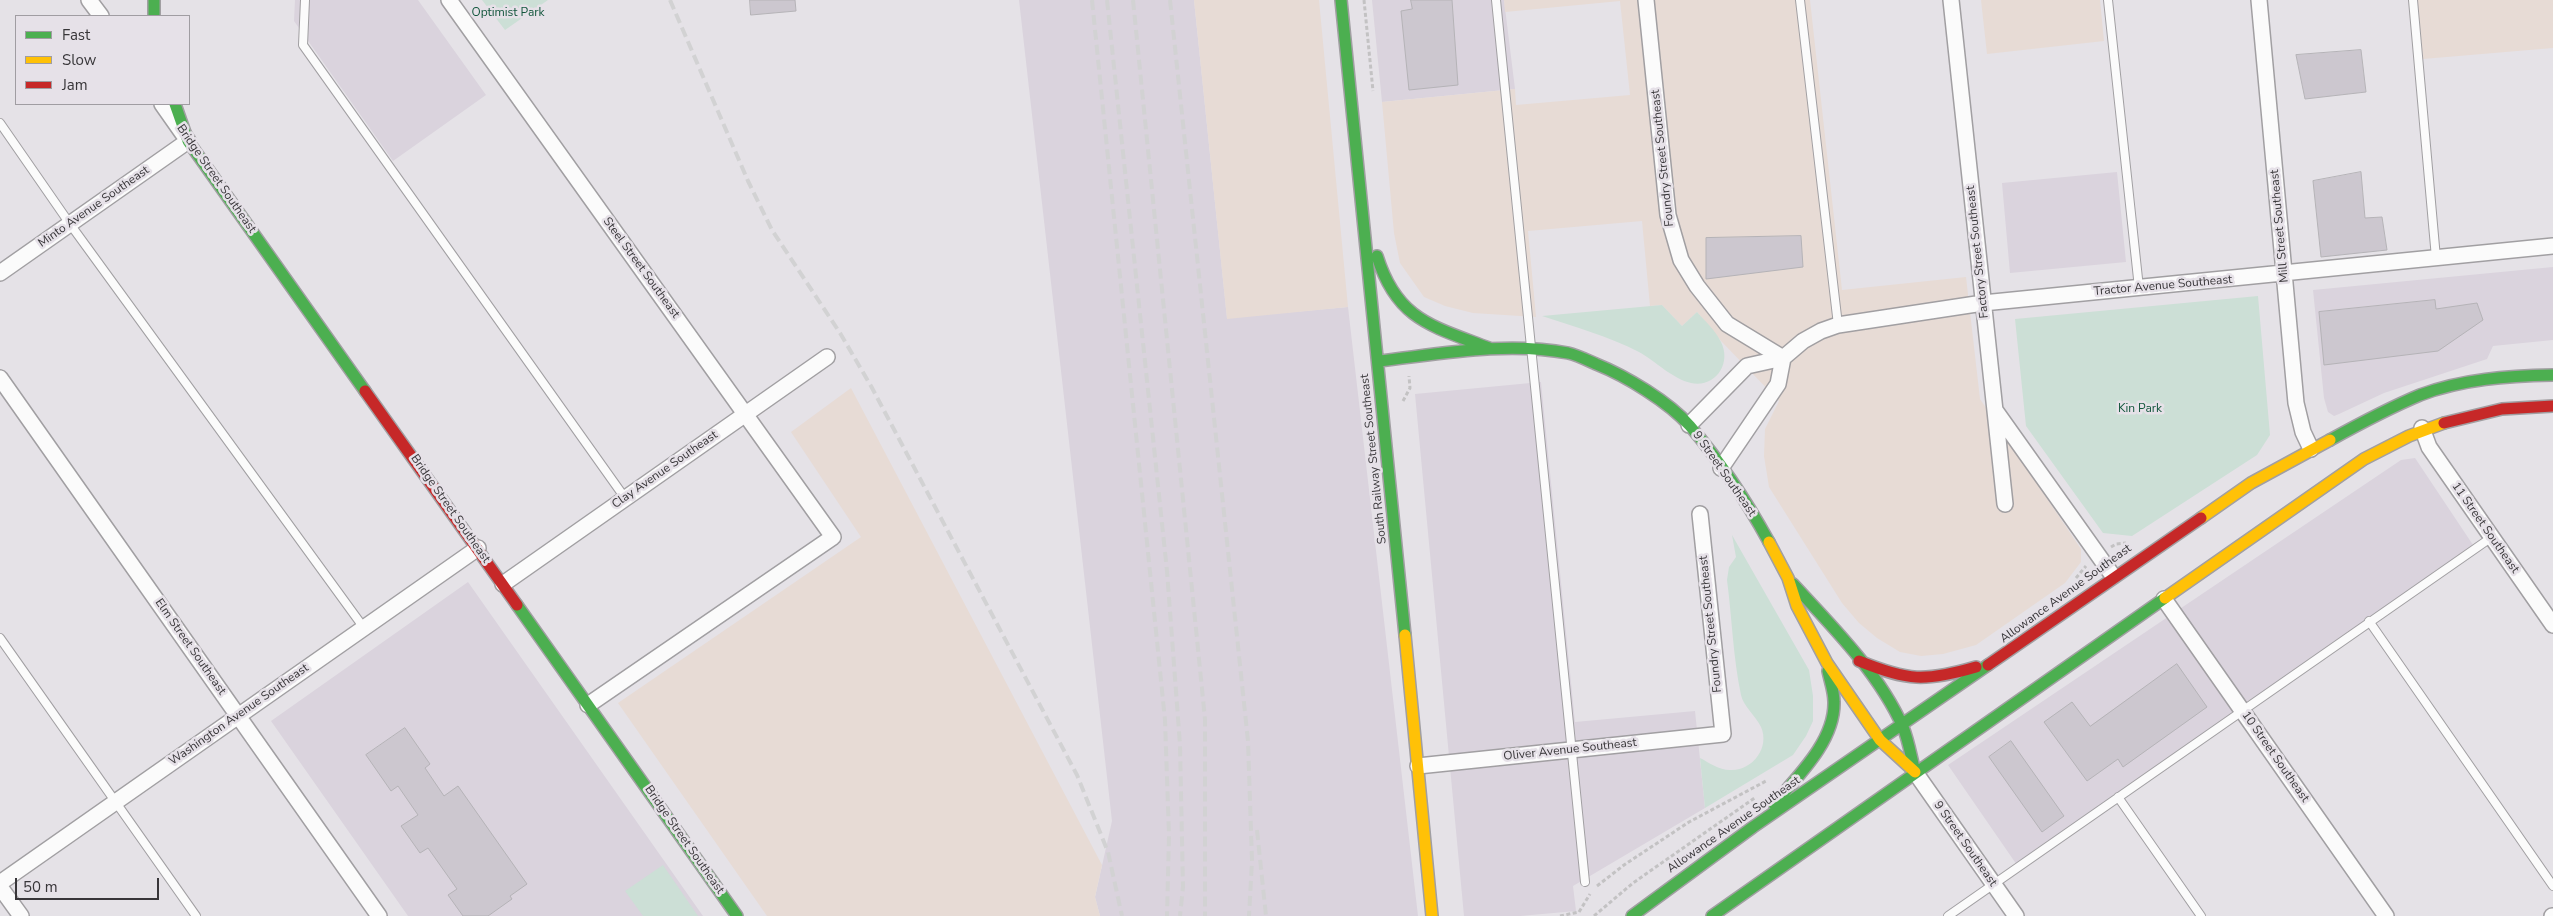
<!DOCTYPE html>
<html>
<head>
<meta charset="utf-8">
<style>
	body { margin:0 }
	#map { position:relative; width:2553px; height:916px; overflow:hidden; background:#e5e2e7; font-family:"Nunito Sans",sans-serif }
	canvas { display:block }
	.legend { position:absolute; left:15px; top:15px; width:175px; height:90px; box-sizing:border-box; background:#e6e1e8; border:1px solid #a09da2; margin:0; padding:6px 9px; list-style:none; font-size:15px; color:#383639 }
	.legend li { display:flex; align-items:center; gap:10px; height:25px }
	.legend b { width:25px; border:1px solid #a09da2 }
	.scale { position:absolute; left:15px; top:878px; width:144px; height:22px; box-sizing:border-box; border:2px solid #383639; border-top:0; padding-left:6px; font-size:15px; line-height:18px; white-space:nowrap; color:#383639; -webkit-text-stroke:4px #e6e1e8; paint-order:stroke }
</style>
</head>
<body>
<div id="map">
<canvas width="2553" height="916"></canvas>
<ul class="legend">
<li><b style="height:6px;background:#4caf50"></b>Fast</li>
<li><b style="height:6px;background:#ffc107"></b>Slow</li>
<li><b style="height:6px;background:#c62828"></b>Jam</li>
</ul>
<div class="scale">50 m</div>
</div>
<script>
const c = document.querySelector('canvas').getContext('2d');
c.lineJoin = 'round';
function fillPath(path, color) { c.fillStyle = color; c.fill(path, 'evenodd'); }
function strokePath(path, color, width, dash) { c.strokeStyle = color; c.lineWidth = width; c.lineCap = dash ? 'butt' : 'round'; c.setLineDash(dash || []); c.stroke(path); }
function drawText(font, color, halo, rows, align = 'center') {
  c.font = font + ' "Nunito Sans",sans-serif'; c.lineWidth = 5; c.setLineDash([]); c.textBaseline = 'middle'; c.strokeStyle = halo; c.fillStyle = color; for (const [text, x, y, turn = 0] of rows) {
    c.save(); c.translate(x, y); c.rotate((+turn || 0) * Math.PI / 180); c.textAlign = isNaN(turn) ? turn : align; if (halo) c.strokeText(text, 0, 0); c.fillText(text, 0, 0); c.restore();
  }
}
const built = new Path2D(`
	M295 0H418L486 95 393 161 294 21Z
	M1019 0H1194L1227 318 1348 307 1418 916H1100L1095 897 1112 821Z
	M1372 0H1504L1515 89 1382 102Z
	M2117 172 2126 262 2010 273 2002 183Z
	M2553 267V340L2493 346 2487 359 2384 393 2339 414 2334 416 2328 412 2324 398 2313 290Z
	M1541 382 1575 722 1695 711 1705 808 1573 886 1576 911 1520 916H1464L1415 394Z
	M2415 458 2475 548 2019 868 1948 765 2401 460Z
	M468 582 703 916H408L271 721Z`);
const industrial = new Path2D(`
	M1194 0H1319L1348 307 1227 319Z
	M1504 0H1810L1842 290 1966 277 1980 399 2081 549V562L2065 583 1976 645 1943 654 1921 656 1900 652 1877 638 1859 623 1842 603 1769 487 1764 456 1765 429 1779 401 1721 341 1697 312 1682 326 1662 305 1650 306 1642 221 1528 231 1536 317 1473 313 1445 306 1424 297 1400 263 1394 233 1382 102 1515 89 1516 105 1630 95 1620 1 1505 12Z
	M1981 0H2100L2104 41 1987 54Z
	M2417 0H2553V48L2423 59Z
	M851 388 1102 865 1095 897 1100 916H767L618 703 861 537 791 432Z`);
const green = new Path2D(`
	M482 0H548L505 30Z
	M2258 296 2270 435 2257 455 2132 536 2103 533 2026 426 2015 319Z
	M1662 305 1682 326 1697 312C1705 321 1716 331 1721 342 1732 364 1715 388 1691 383 1673 379 1655 361 1639 352 1608 336 1575 327 1542 316Z
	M1732 535 1809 670 1813 696V721L1806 736 1793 755 1705 808 1700 758C1710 763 1720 771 1732 770 1753 770 1770 747 1761 727 1756 716 1743 706 1741 695 1733 657 1732 618 1727 580L1729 567 1736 557Z
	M663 865 698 916H643L625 891Z`);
const building = new Path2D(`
	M750 0H795L796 11 751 15Z
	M1411 0H1452L1458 85 1409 90 1401 11 1412 9Z
	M2361 50 2366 92 2305 99 2296 55Z
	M2361 172 2365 218 2382 217 2387 250 2321 257 2313 181Z
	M1801 236 1803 267 1706 279V238Z
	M2435 300 2436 309 2477 303 2483 320 2438 351 2324 365 2319 312Z
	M2177 664 2207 707 2123 767 2118 759 2087 781 2044 722 2072 702 2090 726Z
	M405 728 430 764 425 768 444 796 458 786 527 884 510 896 512 899 488 916H463L448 895 457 889 428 848 420 853 401 826 418 815 398 786 391 791 366 755Z
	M2011 741 2064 816 2042 832 1989 757Z`);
const path = new Path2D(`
	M1364 0 1373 91
	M1403 401 1410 388 1409 376
	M2111 547 2116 544 2126 543
	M2076 578 2086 566
	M1597 886 1624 865 1689 822 1766 781
	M1560 916 1579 912 1590 894
	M1594 916 1633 883 1756 797`);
const lane = new Path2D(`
	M305 0 303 45 625 498
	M1496 0 1585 882
	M1800 0 1838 325
	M2108 0 2139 288
	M2413 0 2436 258
	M0 123 70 224 364 628
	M2369 621 2553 886
	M0 638 196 916
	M2118 797 2201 916
	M1948 916 2492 537`);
const street = new Path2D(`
	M89 0 101 16
	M449 0 833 537 588 705
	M1646 0 1668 215 1681 260 1697 286 1727 324 1783 358
	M1951 0 2005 504
	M2259 0 2296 403 2303 432 2311 449
	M0 273 188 141 162 104
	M0 378 379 916
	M1995 410 2113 576
	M1689 425 1747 366 1783 358 1803 341 1821 331 1838 325 1983 303 2553 246
	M2422 428 2429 447 2553 625
	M1721 468 1778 384 1783 358
	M503 584 827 357
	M2164 599 2386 916
	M1418 766 1723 734 1700 514
	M1915 772 2016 916
	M0 883 478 548
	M0 887 21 916
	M2552 916H2553`);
const fast = new Path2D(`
	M154 0V16
	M1341 0 1405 635
	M175 104 188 141 365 391
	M1377 256C1397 320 1432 326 1489 348
	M1379 361C1440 354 1506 341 1568 353 1577 355 1587 360 1596 364 1626 376 1669 402 1690 426 1720 461 1747 502 1769 542
	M2330 440C2359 424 2389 408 2420 395 2462 379 2508 376 2553 375
	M1793 584C1833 627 1879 673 1903 727 1909 742 1911 757 1915 772
	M517 605 737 916
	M1774 804C1798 776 1835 741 1834 702 1834 691 1830 681 1828 671
	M1632 916 1753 827 1988 665
	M1712 916 2165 598`);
const slow = new Path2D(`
	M2201 518 2251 483 2330 440
	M1769 542 1788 578 1797 606 1827 663 1880 740 1915 772
	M2165 598 2364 459 2409 436 2444 423
	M1405 635 1432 916`);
const jam = new Path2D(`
	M365 391 517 605
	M2444 423 2502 409 2553 406
	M1859 661C1908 681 1925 682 1976 667
	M1988 665 2201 518`);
const rail = new Path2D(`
	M670 0 748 181 772 230 840 333 871 386 1077 775 1108 852 1122 916
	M1092 0 1165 720 1169 835 1167 916
	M1107 0 1167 571 1180 745 1183 887 1180 916
	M1133 0 1205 719V916
	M1170 0 1248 741 1252 861 1249 916
	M1257 830 1266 916`);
const parkNames = [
	["Optimist Park",508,13],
	["Kin Park",2140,409]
];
const streetNames = [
	["Foundry Street Southeast",1663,158,-96],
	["Bridge Street Southeast",216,179,55],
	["Minto Avenue Southeast",94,207,-35],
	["Mill Street Southeast",2280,226,-95],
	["Factory Street Southeast",1978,252,-96],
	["Steel Street Southeast",641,268,54],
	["Tractor Avenue Southeast",2163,286,-5],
	["South Railway Street Southeast",1374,459,-96],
	["Clay Avenue Southeast",665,470,-35],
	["9 Street Southeast",1724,474,55],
	["Bridge Street Southeast",450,509,55],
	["11 Street Southeast",2485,528,55],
	["Allowance Avenue Southeast",2066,594,-36],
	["Foundry Street Southeast",1711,624,-96],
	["Elm Street Southeast",190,647,55],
	["Washington Avenue Southeast",239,715,-35],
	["Oliver Avenue Southeast",1570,750,-6],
	["10 Street Southeast",2275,757,55],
	["Allowance Avenue Southeast",1734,825,-35],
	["Bridge Street Southeast",684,840,55],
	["9 Street Southeast",1965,844,55]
];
fillPath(built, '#dad3dd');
fillPath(industrial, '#e7dbd5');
fillPath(green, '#ccdfd6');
fillPath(building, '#ccc7cf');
strokePath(building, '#b5b3b7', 1);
strokePath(lane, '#a19fa2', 10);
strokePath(street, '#a19fa2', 18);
strokePath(fast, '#a19fa2', 14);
strokePath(slow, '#a19fa2', 14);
strokePath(jam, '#a19fa2', 14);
strokePath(path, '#c3c2c3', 3, [4, 2.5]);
strokePath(lane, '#fbfbfb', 8);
strokePath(street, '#fbfbfb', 15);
strokePath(fast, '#4caf50', 11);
strokePath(slow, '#ffc107', 11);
strokePath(jam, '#c62828', 11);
strokePath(rail, '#d2d2d3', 4, [10, 5]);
drawText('12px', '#12563c', '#e6e1e8', parkNames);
drawText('12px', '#383639', '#e6e1e8', streetNames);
</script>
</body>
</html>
